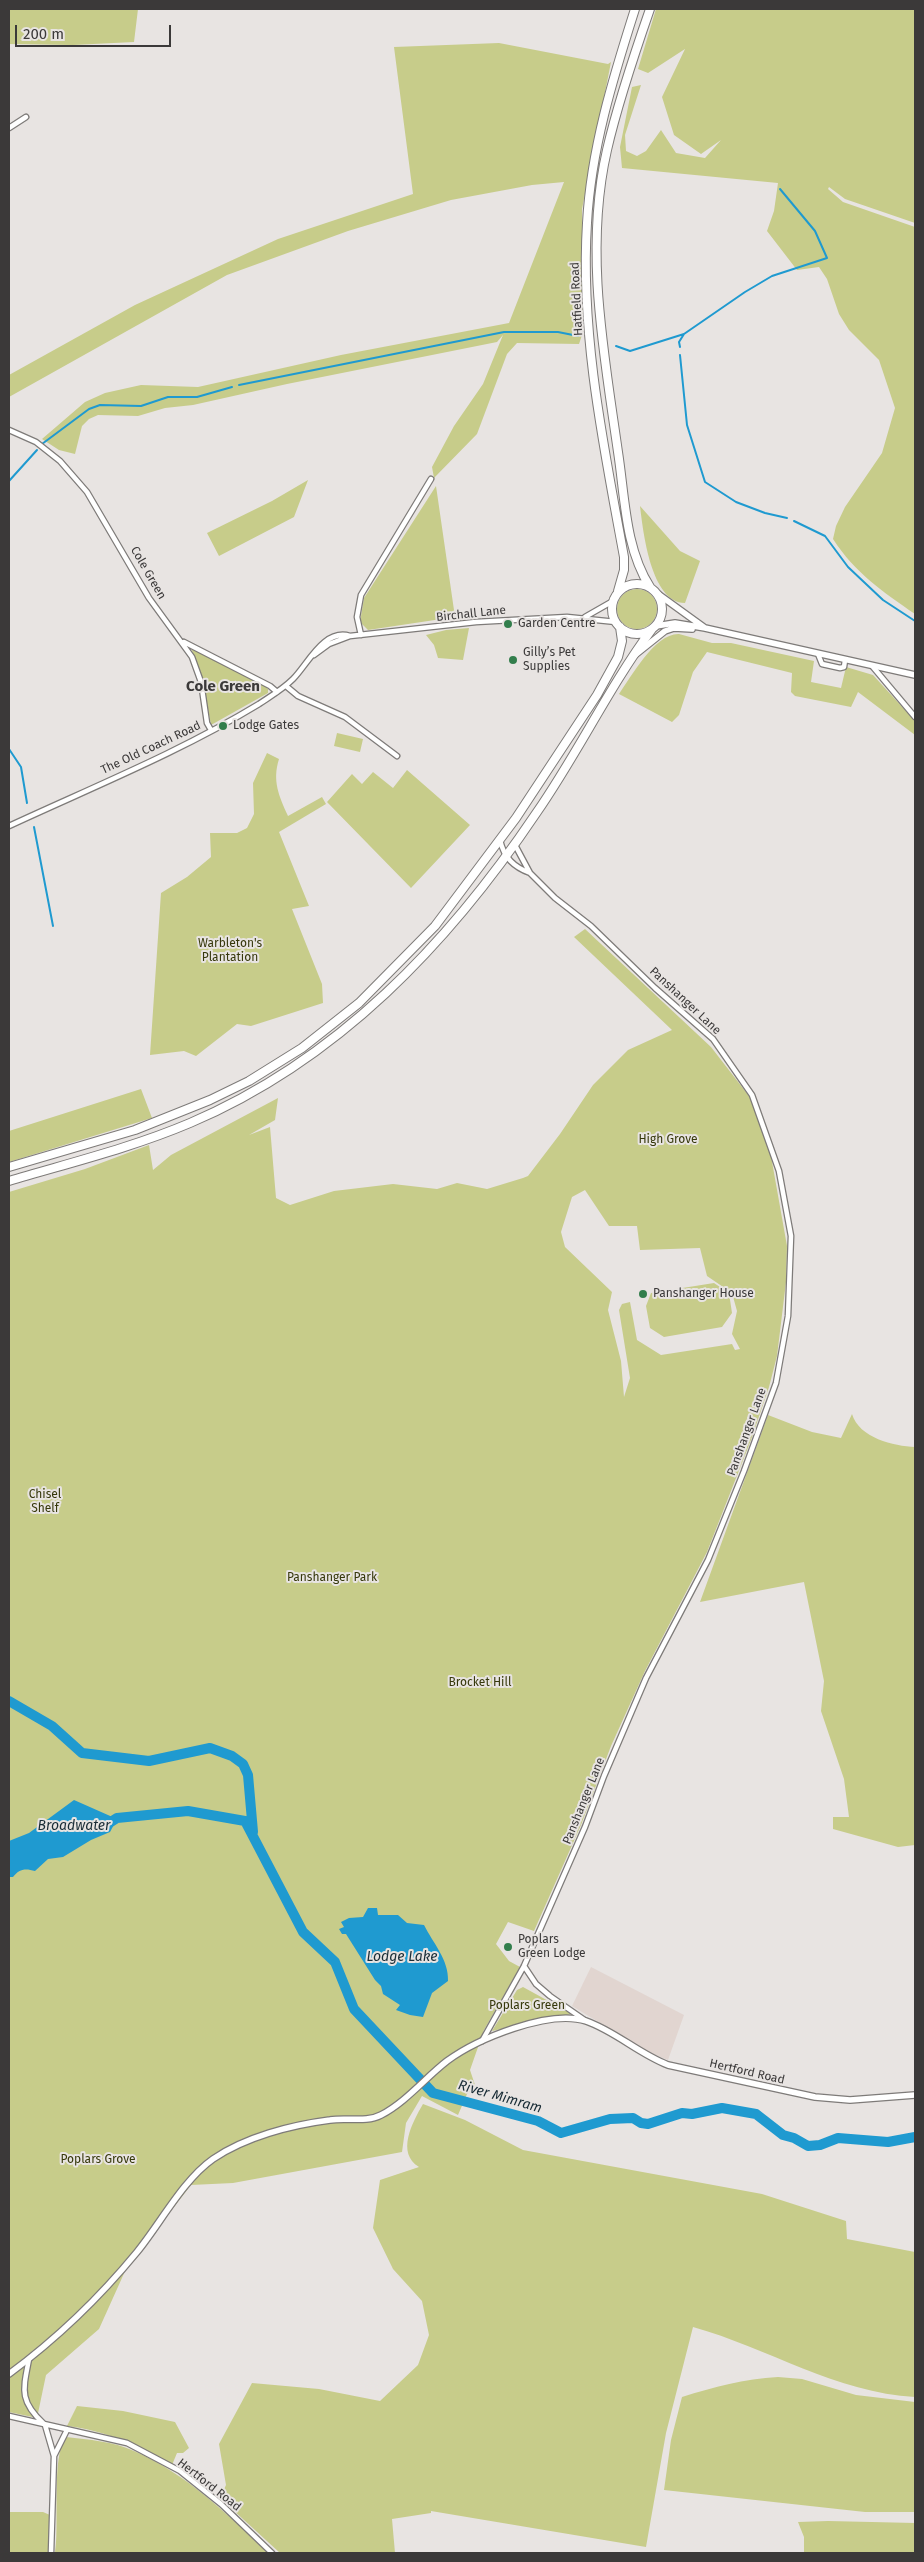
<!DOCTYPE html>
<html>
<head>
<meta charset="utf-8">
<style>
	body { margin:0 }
	#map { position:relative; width:924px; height:2562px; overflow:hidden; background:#e8e4e2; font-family:"Fira Sans",sans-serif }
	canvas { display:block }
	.frame { position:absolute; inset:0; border:10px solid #3b3939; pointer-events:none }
	.scale { position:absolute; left:15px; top:25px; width:156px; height:22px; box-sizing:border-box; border:2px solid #3b3939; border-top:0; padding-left:6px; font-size:15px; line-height:18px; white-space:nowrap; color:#3b3939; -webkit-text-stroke:4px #e8e4e2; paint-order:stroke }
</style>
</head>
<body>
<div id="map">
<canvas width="924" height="2562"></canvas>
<div class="frame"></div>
<div class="scale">200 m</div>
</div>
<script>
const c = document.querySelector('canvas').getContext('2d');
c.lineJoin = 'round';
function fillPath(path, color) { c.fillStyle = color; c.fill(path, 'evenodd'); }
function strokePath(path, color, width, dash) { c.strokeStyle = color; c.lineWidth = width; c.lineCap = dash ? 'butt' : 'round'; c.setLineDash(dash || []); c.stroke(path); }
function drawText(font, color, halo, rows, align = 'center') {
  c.font = font + ' "Fira Sans",sans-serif'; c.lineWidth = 4; c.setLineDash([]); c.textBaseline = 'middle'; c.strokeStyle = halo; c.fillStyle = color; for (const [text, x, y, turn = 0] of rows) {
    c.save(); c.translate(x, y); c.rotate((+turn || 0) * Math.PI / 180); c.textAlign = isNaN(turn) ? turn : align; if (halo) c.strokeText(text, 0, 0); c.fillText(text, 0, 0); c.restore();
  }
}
const built = new Path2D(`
	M591 1967 684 2015 668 2060 650 2053 572 2006Z`);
const green = new Path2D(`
	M9 9H138L134 42 73 45 9 44Z
	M656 9H915V223L845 199 829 187 828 189 843 202 915 227V614C883 592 855 573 833 539L836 526 845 507 882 453 895 408 879 360 849 330 839 314 827 279 819 267 797 270 767 231 774 211 778 183 622 168 620 147 632 87 641 85 625 135 626 151 637 156 646 151 661 130 676 153 705 158 721 140 701 154 674 135 662 97 685 49 648 73 638 69Z
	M499 43 608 64 611 62 582 209 583 332 579 344 517 343 507 354 477 434 434 478 432 467 454 426 483 384 503 335 497 342 287 384 193 405 165 408 138 416 98 415 89 419 82 426 75 454 59 450 42 439 85 402 105 393 141 385 198 387 341 355 509 323 564 182 532 185 451 200 348 231 227 275 9 397V375L135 305 278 239 413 194 394 47Z
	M308 480 294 517 219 556 207 533 272 501Z
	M436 486 455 617 368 630 360 622 364 598Z
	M640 506 680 551 700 561 685 603C651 603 643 531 640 506Z
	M617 609a20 20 0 1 1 40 0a20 20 0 1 1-40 0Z
	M469 628 463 660 438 658 434 645 426 635 446 630Z
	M679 634 712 643H731L814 661 811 682 841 688 846 667 873 675 915 721V735L858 692 851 707 795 696 791 692 792 673 707 652 693 672 679 715 672 722 619 694C631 677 655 633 679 634Z
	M191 648 265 686 268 689V693L211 725 202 677Z
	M337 733 363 739 360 752 334 746Z
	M267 753 279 759C272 781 279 796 288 816L322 797 326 804 279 832 309 906 292 909 322 984 323 1003 251 1026 237 1024 196 1056 184 1051 150 1055 161 893 187 877 211 857 210 833H237L247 828 254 814 253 783Z
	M407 770 470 825 411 888 327 802 352 774 362 784 373 772 393 788Z
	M585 929 711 1047 749 1096 764 1130 771 1156 787 1246 786 1282 777 1356 769 1387 751 1440 707 1552 645 1671 611 1746 581 1825 534 1931 508 1922 496 1944 509 1961 520 1967 484 2030 470 2070 476 2088 467 2094 458 2115 422 2096 406 2123 402 2152 233 2183 191 2185 126 2269 99 2329 46 2375 37 2418 9 2412V1192L85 1169 149 1145 153 1170 171 1155 278 1098 275 1120 249 1135 270 1127 276 1198 290 1205 334 1191 393 1184 437 1189 457 1183 487 1189 523 1178 528 1176 560 1134 593 1085 628 1050 672 1030 574 937ZM585 1190 609 1226H637L640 1250 700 1248 707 1276 732 1293 737 1311 732 1334 740 1349 735 1350 732 1344 661 1355 637 1340 630 1302 622 1304 619 1310 630 1378 624 1397 621 1361 608 1310 612 1292 565 1247 561 1232 572 1197Z
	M141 1089 152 1118 9 1162V1131Z
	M714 1283 729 1293 732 1313 722 1327 664 1337 650 1328 646 1306 651 1293Z
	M852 1414C859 1438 894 1446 915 1447V1845L898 1847 833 1829V1817H849L844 1779 821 1711 824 1681 804 1582 700 1602 768 1415 812 1432 841 1438Z
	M523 1987 572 2014 492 2031 517 1990Z
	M423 2104 465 2120 523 2150 762 2194 846 2221 847 2239 915 2252V2397C837 2393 768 2348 693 2327L666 2433 646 2547 431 2511V2513L392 2519 395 2553H280L220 2498 226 2485 219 2444 252 2383 319 2389 380 2401 418 2365 429 2335 422 2301 393 2269 373 2228 380 2180 419 2167C396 2153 412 2123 423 2104Z
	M778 2377 802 2379 856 2395 915 2402V2512H865L664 2490 671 2440 682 2397C714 2387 744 2379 778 2377Z
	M77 2406 123 2411 175 2422 189 2448 183 2453H177L172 2465C136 2445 108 2431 67 2426Z
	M66 2437C89 2440 113 2441 134 2451 187 2474 227 2514 268 2553H55C60 2527 51 2455 66 2437Z
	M9 2512H43L50 2515 49 2553H9Z
	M828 2521 915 2523V2553H804V2537L798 2522Z`);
const water = new Path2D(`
	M74 1800 117 1819 110 1832 91 1840 63 1857 48 1859 35 1871C25 1868 19 1869 13 1877H9V1841L29 1833Z
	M368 1908H377L378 1915H398L407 1923 424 1925C433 1943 449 1960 448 1981L432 1993 423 2017 410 2015 396 2010 400 2005 383 1994 381 1986 375 1980 346 1934H342L339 1929 344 1927 341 1922 349 1918 363 1917Z`);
const stream = new Path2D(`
	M684 334 745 292 772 276 827 258 815 231 780 189
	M616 346 630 351 684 334 679 342 680 347
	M680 355 687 425 705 482 736 502 765 513 787 518
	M239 385 504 332H558L578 336
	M42 444 89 409 100 405 141 406 168 397H197L232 387
	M9 481 37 450
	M794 521 825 536 848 567 883 600 915 621
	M9 749 21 767 27 803
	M34 827 53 926`);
const river = new Path2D(`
	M9 1701 52 1726 82 1753 149 1761 210 1748 232 1756 243 1764 248 1775 253 1832
	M106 1825 117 1818 188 1811 245 1821 303 1932 335 1962 354 2009 433 2093 538 2121 561 2133 610 2119 633 2118 641 2123 648 2124 682 2113 692 2114 722 2108 756 2114 783 2135 794 2138 808 2146 820 2145 838 2138 888 2142 915 2137`);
const street = new Path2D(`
	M9 128 26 117
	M9 430 36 442 60 461 87 492 149 598 192 657 201 682 207 723 211 730
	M585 617 613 601
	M361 635 357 617 361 595 431 479
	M184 642 270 686 277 692
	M818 654 822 664 840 668 844 667 845 660
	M314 655 329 644 350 636 476 622 567 617 616 622
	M873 667 915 717
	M286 686 298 696 345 717 397 756
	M9 826C93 787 180 752 259 704 271 696 283 689 293 679 308 664 324 628 350 636
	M500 840C504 858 514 867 530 873
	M524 1966 536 1984 550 1996 586 2021
	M482 2041 524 1966 585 1827 604 1776 646 1678 708 1560 744 1471 776 1383 788 1316 791 1236 779 1171 752 1095 713 1039 655 988 591 926 555 898 530 873 515 845
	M29 2359C23 2390 19 2401 44 2424
	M9 2416 127 2443 180 2471 221 2504 272 2553
	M45 2425 54 2456 51 2553
	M54 2456 67 2430`);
const secondary = new Path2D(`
	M658 594 705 628
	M656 626 675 623 705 628 915 675
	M635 655 665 631 674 628 692 629
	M9 2374C55 2340 100 2297 137 2252 160 2224 183 2180 213 2159 245 2137 291 2125 330 2120 347 2117 366 2123 381 2115 406 2102 425 2078 447 2061 477 2039 549 2009 586 2021 615 2031 639 2054 668 2065L815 2097 850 2100 915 2095`);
const highway = new Path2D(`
	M612 609a25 25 0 1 1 50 0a25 25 0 1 1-50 0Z
	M650 587C625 548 625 497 618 452 604 353 584 250 607 150 618 102 634 55 650 9
	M618 591 624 570V557C604 448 580 334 587 223 591 149 613 78 635 9
	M9 1167 135 1130 210 1100 249 1081 302 1048 359 1003 435 926 516 818 597 695 618 657 622 641 620 627
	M9 1181C69 1163 131 1148 190 1123 338 1060 449 943 537 812 578 753 609 687 652 629`);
const markers = [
	[508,624,5,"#327e4c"],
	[513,660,5,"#327e4c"],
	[223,726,5,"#327e4c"],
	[643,1294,5,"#327e4c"],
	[508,1947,5,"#327e4c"]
];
const streetNames = [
	["Hatfield Road",577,299,-93],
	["Cole Green",148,573,60],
	["Birchall Lane",471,614,-6],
	["The Old Coach Road",151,748,-25],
	["Panshanger Lane",685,1001,43],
	["Panshanger Lane",747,1432,-70],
	["Panshanger Lane",584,1801,-68],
	["Hertford Road",747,2072,13],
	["Hertford Road",209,2485,38]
];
const poiNames = [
	["Garden Centre",518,624],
	["Gilly’s Pet",523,653],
	["Supplies",523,667],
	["Lodge Gates",233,726],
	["Panshanger House",653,1294],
	["Poplars",518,1940],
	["Green Lodge",518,1954]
];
const parkNames = [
	["Warbleton's",230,944],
	["Plantation",230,958],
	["High Grove",668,1140],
	["Chisel",45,1495],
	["Shelf",45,1509],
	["Panshanger Park",332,1578],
	["Brocket Hill",480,1683],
	["Poplars Green",527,2006],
	["Poplars Grove",98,2160]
];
const waterNames = [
	["Broadwater",74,1826],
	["Lodge Lake",402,1957],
	["River Mimram",500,2097,16]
];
const quarterNames = [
	["Cole Green",223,687]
];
fillPath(built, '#e1d5d0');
fillPath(green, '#c7cc8a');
fillPath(water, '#1f9ad0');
strokePath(stream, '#1f9ad0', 2);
strokePath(river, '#1f9ad0', 10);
strokePath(street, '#7e7b79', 7);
strokePath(secondary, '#7e7b79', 8);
strokePath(highway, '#7e7b79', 10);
strokePath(street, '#fff', 4.5);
strokePath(secondary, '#fff', 5.5);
strokePath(highway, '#fff', 8);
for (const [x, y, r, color] of markers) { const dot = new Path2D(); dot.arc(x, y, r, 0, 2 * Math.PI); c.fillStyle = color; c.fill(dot); strokePath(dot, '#e8e4e2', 2); }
drawText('12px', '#3b3939', '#e8e4e2', streetNames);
drawText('12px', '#3b3939', '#e8e4e2', poiNames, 'left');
drawText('12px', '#36380b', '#e8e4e2', parkNames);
drawText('italic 14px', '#192c36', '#e8e4e2', waterNames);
drawText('bold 15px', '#3b3939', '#e8e4e2', quarterNames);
</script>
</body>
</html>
